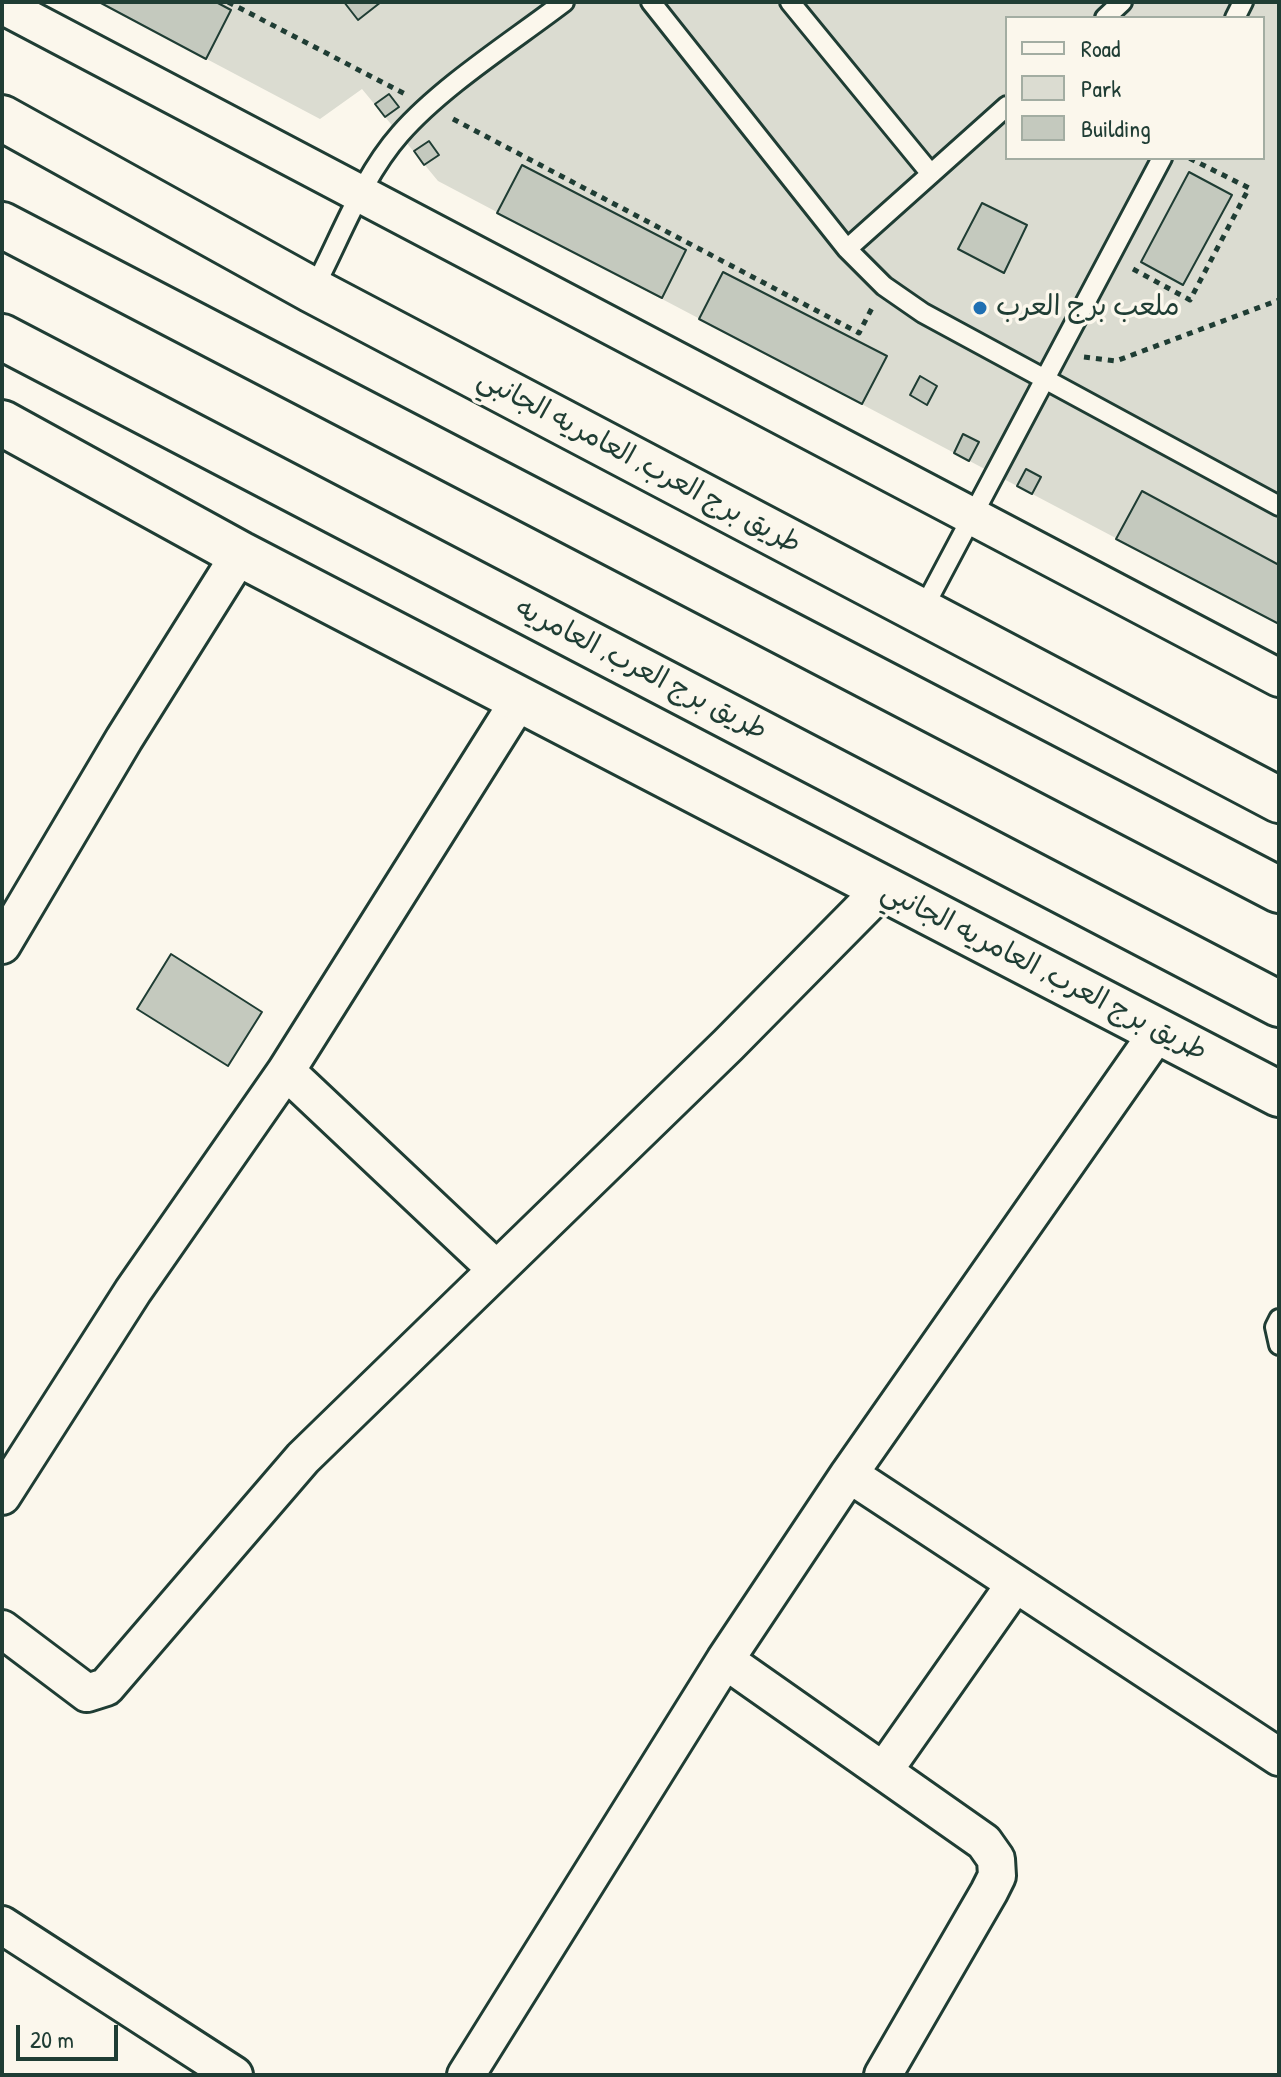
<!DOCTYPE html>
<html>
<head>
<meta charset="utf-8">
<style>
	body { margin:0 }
	#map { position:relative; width:1281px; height:2077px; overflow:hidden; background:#fbf7ec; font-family:"Patrick Hand",sans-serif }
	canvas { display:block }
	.frame { position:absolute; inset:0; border:4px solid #1f3d34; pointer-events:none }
	.legend { position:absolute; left:1005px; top:16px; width:260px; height:144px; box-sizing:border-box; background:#fbf7ec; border:2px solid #a3ada2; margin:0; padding:10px 14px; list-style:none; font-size:24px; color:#1f3d34 }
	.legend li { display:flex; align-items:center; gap:16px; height:40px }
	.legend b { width:40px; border:2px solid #a3ada2 }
	.scale { position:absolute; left:16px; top:2025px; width:102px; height:36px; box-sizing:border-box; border:4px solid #1f3d34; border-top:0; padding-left:10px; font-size:24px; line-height:28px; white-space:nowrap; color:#1f3d34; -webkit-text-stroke:6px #fbf7ec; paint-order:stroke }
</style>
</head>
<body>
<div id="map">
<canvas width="1281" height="2077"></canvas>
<div class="frame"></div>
<ul class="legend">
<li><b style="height:10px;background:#fbf7ec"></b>Road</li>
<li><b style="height:22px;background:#dbdcd1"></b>Park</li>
<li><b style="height:22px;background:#c4c9be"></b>Building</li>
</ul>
<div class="scale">20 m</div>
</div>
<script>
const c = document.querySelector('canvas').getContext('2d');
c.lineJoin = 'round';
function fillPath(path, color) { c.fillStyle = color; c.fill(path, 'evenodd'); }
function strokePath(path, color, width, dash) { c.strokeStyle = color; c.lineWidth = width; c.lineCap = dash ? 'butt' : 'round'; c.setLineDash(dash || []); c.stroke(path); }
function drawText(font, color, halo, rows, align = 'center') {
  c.font = font + ' "Patrick Hand","Playpen Sans Arabic",sans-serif'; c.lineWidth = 7; c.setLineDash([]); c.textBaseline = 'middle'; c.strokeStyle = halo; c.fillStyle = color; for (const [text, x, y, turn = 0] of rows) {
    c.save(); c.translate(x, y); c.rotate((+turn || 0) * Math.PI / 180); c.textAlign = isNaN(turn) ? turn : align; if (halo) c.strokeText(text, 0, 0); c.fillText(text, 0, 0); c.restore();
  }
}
const green = new Path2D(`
	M99 2H1279V624L438 181 362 89 320 119ZM1007 18H1263V158H1007Z`);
const building = new Path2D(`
	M99 2H216L231 10 206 59Z
	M344 2H381L358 20Z
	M389 94 399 107 385 117 375 104Z
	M429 141 439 155 424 165 414 151Z
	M522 165 686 250 662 298 497 213Z
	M1189 172 1232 195 1183 285 1141 262Z
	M982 203 1027 225 1004 273 958 249Z
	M723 272 887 356 862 404 699 319Z
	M920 376 937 386 927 405 910 395Z
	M963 434 979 442 969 461 954 453Z
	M1026 469 1041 477 1032 494 1017 486Z
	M1142 491 1279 565V624L1116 539Z
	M171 954 262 1012 228 1066 137 1009Z`);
const path = new Path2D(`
	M228 2 405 94
	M453 119 859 333 873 306
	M1133 269 1190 300 1249 188 1189 158
	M1084 357 1116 361 1279 300`);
const lane = new Path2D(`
	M651 2 847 249 884 286 923 313 1279 506
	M790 2 931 174
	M1105 18 1122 2
	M1235 18 1243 2
	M847 249 1007 106
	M313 290C340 239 362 177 400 134 442 86 513 41 564 2
	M922 611 1162 158
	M1279 1319 1275 1327 1279 1345`);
const street = new Path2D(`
	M2 5 1279 678
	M2 945 124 739 240 554
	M286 1071 496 1269
	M849 1474 1279 1757
	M2 1496 133 1291 286 1071 520 699
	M2 1629 87 1693 106 1687 303 1458 728 1045 883 888
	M725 1660 984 1842 996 1859 997 1876 989 1892 883 2075
	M885 1769 1015 1584
	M2 1925 234 2075
	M466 2075 725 1660 849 1474 1158 1032`);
const secondary = new Path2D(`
	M2 118 312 290 1279 800
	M2 423 240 554 1279 1094`);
const highway = new Path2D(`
	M2 225 1279 890
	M2 337 1279 1004`);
const markers = [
	[980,308,8,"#1f6fb2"]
];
const poiNames = [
	["ملعب برج العرب",996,308]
];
const streetNames = [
	["طريق برج العرب, العامريه الجانبي",639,462,28],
	["طريق برج العرب, العامريه",641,670,27],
	["طريق برج العرب, العامريه الجانبي",1044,972,27]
];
fillPath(green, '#dbdcd1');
fillPath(building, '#c4c9be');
strokePath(building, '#1f3d34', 2);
strokePath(lane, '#1f3d34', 24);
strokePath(street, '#1f3d34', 42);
strokePath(secondary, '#1f3d34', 50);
strokePath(highway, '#1f3d34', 50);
strokePath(path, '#1f3d34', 5, [6, 6]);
strokePath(lane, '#fbf7ec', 18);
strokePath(street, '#fbf7ec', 36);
strokePath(secondary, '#fbf7ec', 44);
strokePath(highway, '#fbf7ec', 44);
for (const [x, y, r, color] of markers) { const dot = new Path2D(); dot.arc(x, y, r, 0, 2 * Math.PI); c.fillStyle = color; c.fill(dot); strokePath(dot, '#fbf7ec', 3); }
drawText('28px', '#1f3d34', '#fbf7ec', poiNames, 'left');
drawText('28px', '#1f3d34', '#fbf7ec', streetNames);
</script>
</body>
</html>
